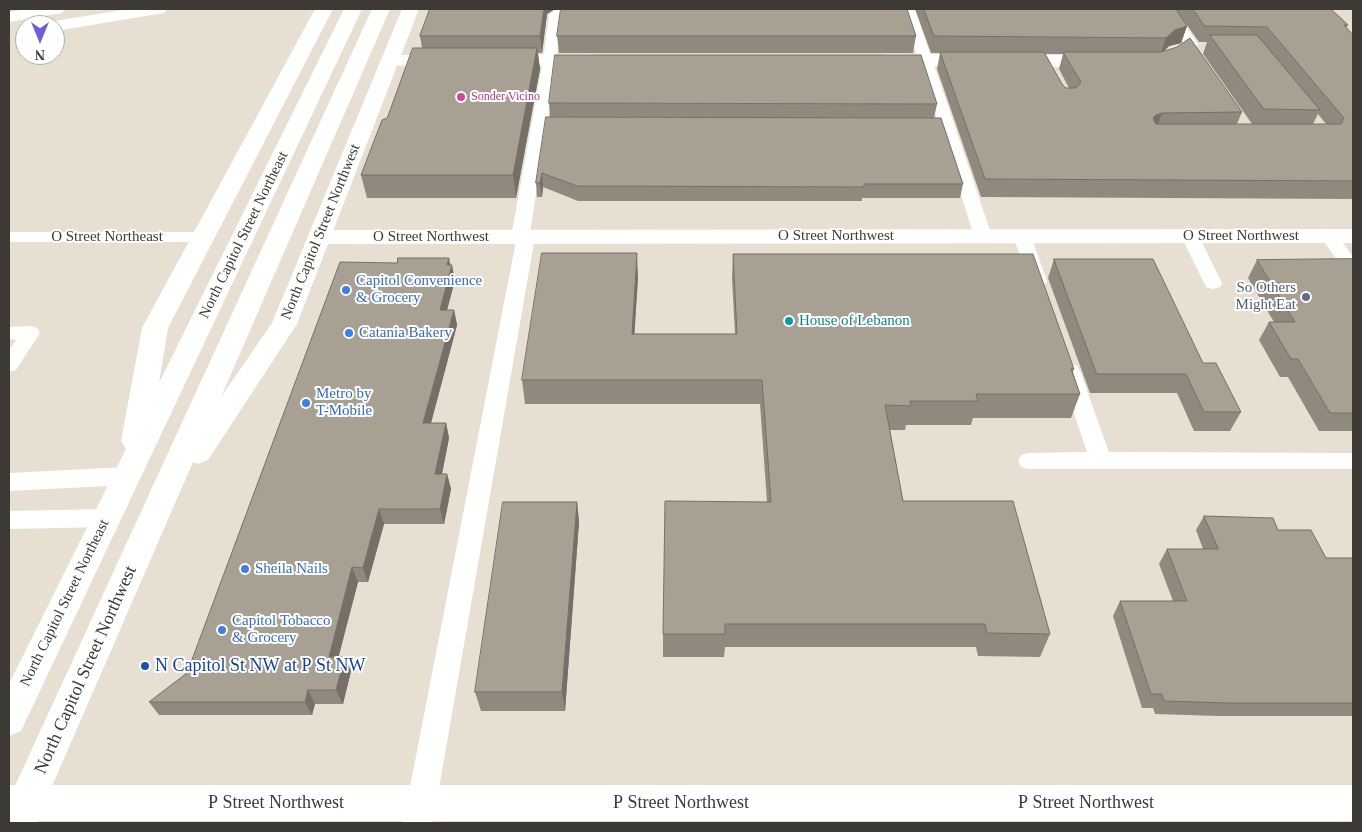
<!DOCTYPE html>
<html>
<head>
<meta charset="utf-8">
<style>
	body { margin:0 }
	#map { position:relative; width:1362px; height:832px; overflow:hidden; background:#e6dfd2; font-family:"Times New Roman",serif }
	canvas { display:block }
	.frame { position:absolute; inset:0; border:10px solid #3d3a35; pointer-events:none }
	.north { position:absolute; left:15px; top:15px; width:50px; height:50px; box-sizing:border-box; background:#fff; border:1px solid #b1b0ae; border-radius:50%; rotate:180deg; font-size:14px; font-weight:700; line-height:20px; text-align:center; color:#3d3a35 }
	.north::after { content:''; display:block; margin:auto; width:18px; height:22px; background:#6c61da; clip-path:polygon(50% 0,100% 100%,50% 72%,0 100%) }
</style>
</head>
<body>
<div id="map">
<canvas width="1362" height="832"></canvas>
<div class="frame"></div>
<div class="north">N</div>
</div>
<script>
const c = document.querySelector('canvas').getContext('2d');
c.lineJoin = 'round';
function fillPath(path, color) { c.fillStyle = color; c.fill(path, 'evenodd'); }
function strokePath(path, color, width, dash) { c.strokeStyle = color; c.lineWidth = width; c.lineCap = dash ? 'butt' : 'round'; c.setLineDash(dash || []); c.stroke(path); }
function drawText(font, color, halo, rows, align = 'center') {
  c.font = font + ' "Times New Roman",serif'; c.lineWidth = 4; c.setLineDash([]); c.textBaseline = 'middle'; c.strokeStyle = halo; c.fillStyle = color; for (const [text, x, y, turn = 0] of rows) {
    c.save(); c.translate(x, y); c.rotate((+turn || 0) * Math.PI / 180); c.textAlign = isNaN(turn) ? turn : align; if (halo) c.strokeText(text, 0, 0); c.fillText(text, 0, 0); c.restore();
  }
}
const service = new Path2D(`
	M557 9H574L562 16 548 119 579 121 582 124 579 127 546 129 530 233 535 237 433 823H403L516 241 511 237 543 61 549 14Z
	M902 9H915L992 236 989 240 983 241 977 240 974 236Z
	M1162 9H1174L1198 44 1194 51 1180 54 1173 58 1168 57 1166 54 1170 48 1184 44Z
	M1022 231 1028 232 1031 236 1047 281 1045 285 1038 287 1031 285 1029 281 1013 236 1016 232Z
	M1190 231 1196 232 1199 236 1222 283 1220 287 1213 289 1206 287 1204 283 1181 236 1184 232Z
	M1329 231 1335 232 1353 257V276L1347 274 1320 236 1323 232Z
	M9 232H204L210 233 213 237 210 241 204 242H9Z
	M30 326 37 328 40 333 16 370 9 372V350L16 340 9 339V327Z
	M1070 364 1077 366 1080 371 1109 452 1353 453V469H1029L1021 467 1018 461 1021 455 1029 453 1087 452 1060 371 1063 366Z
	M127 467 135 470 138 476 135 482 127 485 9 491V473Z
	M107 509 115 512 119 518 115 524 107 527 9 529V511Z`);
const minor = new Path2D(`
	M592 54 599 56 601 60 599 64 502 67 495 65 493 61 495 57 502 55Z
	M885 54 1099 55 1106 57 1108 61 1106 65 1099 67 885 66 878 64 876 60 878 56Z
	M391 55H447L454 57 456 61 454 65 447 67 384 65 382 61 384 57Z`);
const tertiary = new Path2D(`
	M1353 229V243L319 244 311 242 308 237 311 232 319 230Z
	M9 785H1353V821H9Z`);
const primary = new Path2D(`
	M315 9H333L168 328 159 383 344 9H362L21 731 9 736V684L126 449 121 441 142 328Z
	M372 9H390L221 397 272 323 402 9H419L297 324 208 460 198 464 193 462 36 823H9V799Z`);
const trunk = new Path2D(`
	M27 9H65L62 13 56 14 9 22V12Z
	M128 9H167L164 13 158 14 55 31V25H47L49 22 55 21Z`);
const wall = new Path2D(`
	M430 9H555L547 14 542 53H538L540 69 516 198H367L361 175 387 118 422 48 420 36Z
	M915 9H1331L1348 25 1346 28 1353 35V199L981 197 937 69 940 53H931ZM1182 18 1199 42H1207L1203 54 1252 124H1237L1242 112 1164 51 1169 46 1181 43 1187 26ZM1045 54H1063L1059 69 1069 88H1066L1062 84ZM1318 114 1326 124H1313Z
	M557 36H916L913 53H559Z
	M549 103 937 104 934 118 963 184 960 198H862V201H578L543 187 542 197H537L536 183 550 117Z
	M733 254 1074 369 1073 372 1080 394 1071 418H973L971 425H906L905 430H890L903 501 1050 634 1040 657 978 656 976 647H725L724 657H663V634L767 502 760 404H525L522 380 638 277 634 334H735L732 278Z
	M1054 259 1203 363 1241 412 1230 431H1194L1177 393H1090L1048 278Z
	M1353 259V431H1319L1288 377H1280L1259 340 1269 322H1274L1248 278 1257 260Z
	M455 280 447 310H454L457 325 431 423H446L449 438 442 474H447L451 489 444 524H384L368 582H358L338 657H345L351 671 343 704H315L312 715H159L149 702 187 673Z
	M577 502 579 522 565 711H481L475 692Z
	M1204 516 1278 530 1326 558H1353V716H1218L1155 714 1153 708H1142L1113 616 1120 601H1173L1159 564 1167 549H1203L1196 530Z`);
const shadedWall = new Path2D(`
	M544 9H555L547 14 542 53 540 36Z
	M1187 26 1181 43 1169 46 1160 55 1166 38 1175 30Z
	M537 48 540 69 516 198 513 175Z
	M1162 113 1156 130 1153 118 1156 115Z
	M542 173 543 187 542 197 540 183Z
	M637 253 638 277 633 358 632 334Z
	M449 258 451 268 452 265 455 280 443 325 440 310 447 265Z
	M454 310 457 325 427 438 423 423Z
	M446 423 449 438 439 489 435 474Z
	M447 474 451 489 444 524 440 509Z
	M577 502 579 522 565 711 562 692Z
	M379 509 384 524 368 582 363 568Z
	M352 567 358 582 335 671 329 657Z
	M345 657 351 671 343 704 336 690Z
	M308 690 315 704 312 715 305 702Z`);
const building = new Path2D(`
	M430 9H544L540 36H420Z
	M561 9H907L916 36H557Z
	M924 9H1176L1187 26 1175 30 1166 38 934 36Z
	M1193 9H1331L1348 25H1344L1353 35V181L985 179 940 52H1044L1062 84 1066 88H1076L1081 82 1063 52H1161L1177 47 1190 38 1242 112 1162 113 1156 115 1153 118 1156 124H1341L1344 118 1267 27 1205 26Z
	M1210 35H1257L1320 110 1264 109Z
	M413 48H537L513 175H361L382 120 387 118Z
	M555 55H921L937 104 549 103Z
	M546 117 941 118 963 184H864V187L577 186 542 173 540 183H536Z
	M542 253H637L632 334H737L733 254H1033L1074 369H1071L1080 394H976L978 401H910L911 406 885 405 903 501H1013L1050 634 987 633 985 624H725V634H663L665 501 771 502 762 380H522Z
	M398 258H449L447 265H452L440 310H454L423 423H446L435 474H447L440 509H379L363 568 352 567 329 657H345L336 690H308L305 702H149L187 673 340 262 397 263Z
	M1054 259H1153L1203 363H1216L1241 412H1204L1186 374H1097Z
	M1353 259V413H1330L1298 359H1291L1269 322H1295L1257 260Z
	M503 502H577L562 692H475Z
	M1204 516 1273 518 1278 530H1311L1326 558H1353V703H1228L1164 701 1162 694H1151L1120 601H1187L1167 549H1218Z`);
const markers = [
	[461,97,5,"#d1479c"],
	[346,290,5,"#3f7fe0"],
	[1306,297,5,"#5c6f8a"],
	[789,321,5,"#0f9aa8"],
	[349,333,5,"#3f7fe0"],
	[306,403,5,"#3f7fe0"],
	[245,569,5,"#3f7fe0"],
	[222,630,5,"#3f7fe0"],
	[145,666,5,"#1a4fb4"]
];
const farHotelnames = [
	["Sonder Vicino",471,97]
];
const streetNames = [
	["North Capitol Street Northwest",321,232,-68],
	["North Capitol Street Northeast",244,235,-64],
	["O Street Northwest",836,236],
	["O Street Northwest",1241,236],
	["O Street Northeast",107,237],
	["O Street Northwest",431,237],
	["North Capitol Street Northeast",65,603,-64]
];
const shopNames = [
	["Capitol Convenience",356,281],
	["& Grocery",356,298],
	["Catania Bakery",359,333],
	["Metro by",316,394],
	["T-Mobile",316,411],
	["Sheila Nails",255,569],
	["Capitol Tobacco",232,621],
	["& Grocery",232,638]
];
const serviceNames = [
	["So Others",1296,288],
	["Might Eat",1296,305]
];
const cultureNames = [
	["House of Lebanon",799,321]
];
const nearTransitnames = [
	["N Capitol St NW at P St NW",155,666]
];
const nearStreetnames = [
	["North Capitol Street Northwest",86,670,-66],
	["P Street Northwest",276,803],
	["P Street Northwest",681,803],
	["P Street Northwest",1086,803]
];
fillPath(service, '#fff');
fillPath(minor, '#fff');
fillPath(tertiary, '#fff');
fillPath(primary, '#fff');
fillPath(trunk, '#fff');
fillPath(wall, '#908a7e');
fillPath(shadedWall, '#757067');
fillPath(building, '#a7a093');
strokePath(building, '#757067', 1);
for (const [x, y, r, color] of markers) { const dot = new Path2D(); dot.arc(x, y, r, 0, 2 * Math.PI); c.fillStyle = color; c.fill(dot); strokePath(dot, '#fff', 2); }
drawText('12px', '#b23c85', '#fff', farHotelnames, 'left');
drawText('15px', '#3d3a35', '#fff', streetNames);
drawText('15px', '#366cbe', '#fff', shopNames, 'left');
drawText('15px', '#4e5e75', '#fff', serviceNames, 'right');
drawText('15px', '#0d838f', '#fff', cultureNames, 'left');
drawText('18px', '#164399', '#fff', nearTransitnames, 'left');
drawText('18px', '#3d3a35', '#fff', nearStreetnames);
</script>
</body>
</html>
